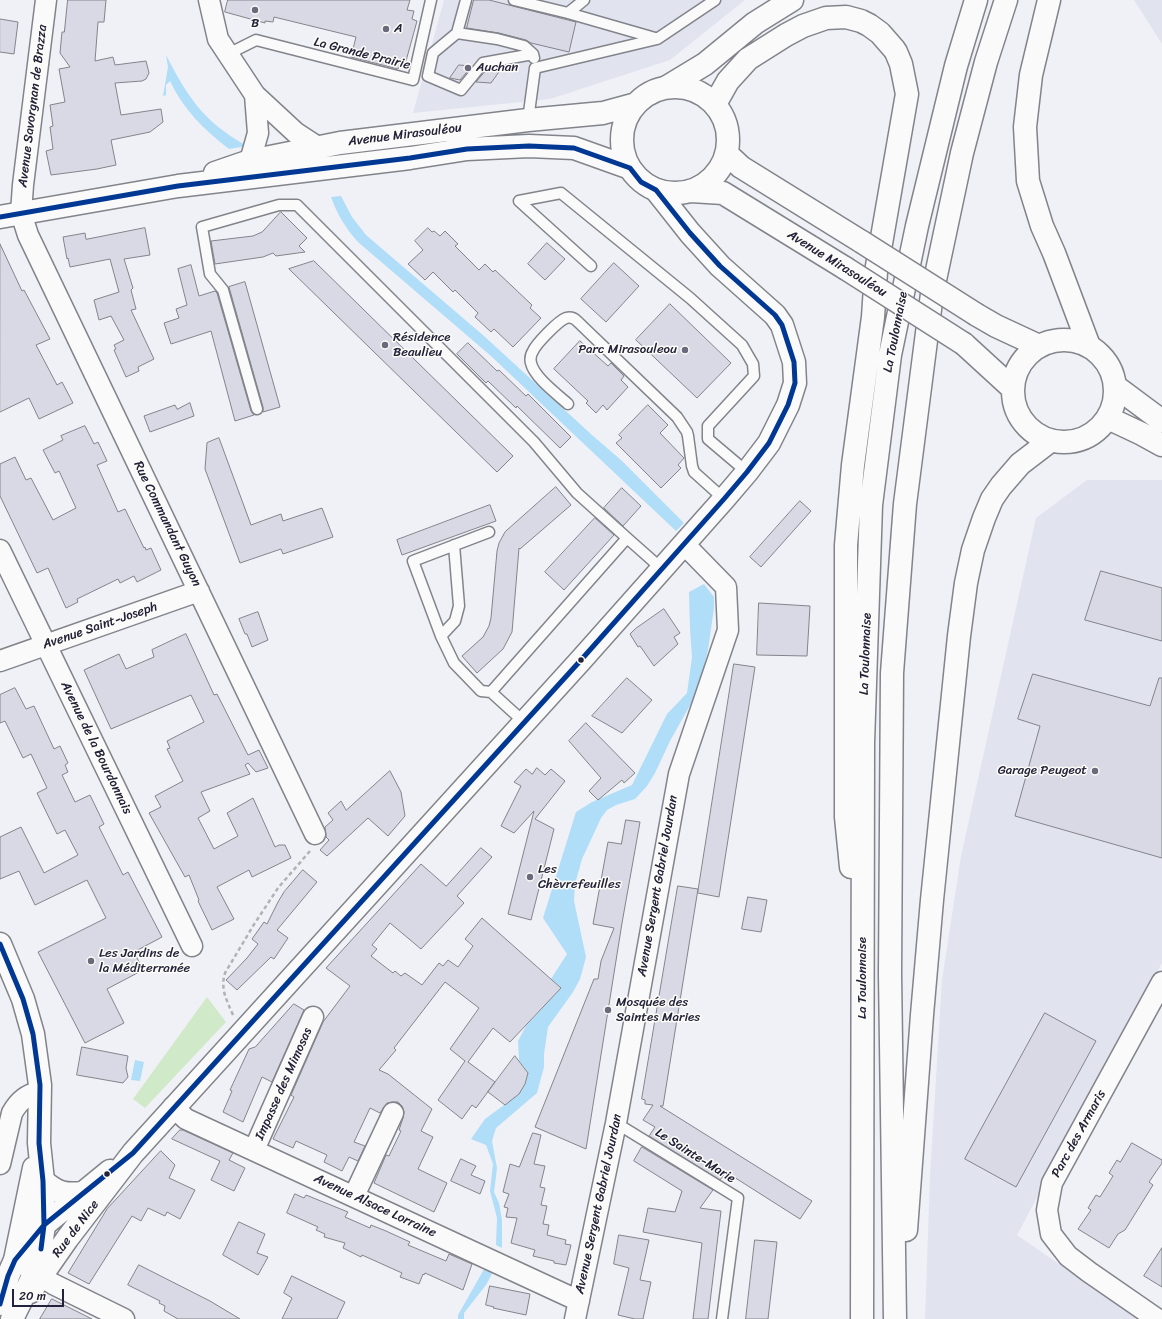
<!DOCTYPE html>
<html>
<head>
<meta charset="utf-8">
<style>
	body { margin:0 }
	#map { position:relative; width:1162px; height:1319px; overflow:hidden; background:#f0f1f6; font-family:Sriracha,sans-serif }
	canvas { display:block }
	.scale { position:absolute; left:12px; top:1289px; width:52px; height:18px; box-sizing:border-box; border:2px solid #22223b; border-top:0; padding-left:5px; font-size:12px; line-height:14px; white-space:nowrap; color:#22223b; -webkit-text-stroke:3px #fdfcf7; paint-order:stroke }
</style>
</head>
<body>
<div id="map">
<canvas width="1162" height="1319"></canvas>
<div class="scale">20 m</div>
</div>
<script>
const c = document.querySelector('canvas').getContext('2d');
c.lineJoin = 'round';
function fillPath(path, color) { c.fillStyle = color; c.fill(path, 'evenodd'); }
function strokePath(path, color, width, dash) { c.strokeStyle = color; c.lineWidth = width; c.lineCap = dash ? 'butt' : 'round'; c.setLineDash(dash || []); c.stroke(path); }
function drawText(font, color, halo, rows, align = 'center') {
  c.font = font + ' Sriracha,sans-serif'; c.lineWidth = 3; c.setLineDash([]); c.textBaseline = 'middle'; c.strokeStyle = halo; c.fillStyle = color; for (const [text, x, y, turn = 0] of rows) {
    c.save(); c.translate(x, y); c.rotate((+turn || 0) * Math.PI / 180); c.textAlign = isNaN(turn) ? turn : align; if (halo) c.strokeText(text, 0, 0); c.fillText(text, 0, 0); c.restore();
  }
}
const built = new Path2D(`
	M444 0H745L670 60 550 99 413 113Z
	M1134 0H1162V44Z
	M1087 480H1162V963L1017 1235 1139 1319H925L930 1176 942 980 961 856 1036 518Z`);
const green = new Path2D(`
	M207 997 226 1022 145 1108 133 1099Z`);
const water = new Path2D(`
	M166 55C188 98 204 122 247 146L229 149C204 130 183 109 170 81L166 85V95L163 96 168 67Z
	M341 196 352 217 366 235 484 336 592 435 622 461 684 523 676 531 491 356 358 242C346 229 337 214 331 197Z
	M704 584 714 597V608L708 650 698 691 670 741 655 773 647 786 635 799 616 805 607 810 601 818 582 859 575 884 574 901 586 957 580 979 573 992 548 1027 544 1054V1067L537 1093 496 1128 492 1141 497 1168 494 1192 499 1203 502 1220V1248L496 1245 497 1218 490 1191 493 1164 486 1145 471 1139 485 1119 519 1094 525 1084 528 1073 519 1060 518 1041 526 1026 561 988 551 979 567 954 543 918 576 812 592 802 632 785 667 714 687 693 692 657 690 629 689 592Z
	M135 1060 144 1062 140 1081 131 1080Z
	M487 1264 495 1268 486 1285 464 1313V1319H458V1315Z`);
const building = new Path2D(`
	M68 0H106L104 22H98L95 61 113 57 115 65 146 61 149 73 146 79 142 81 115 83 121 115 161 109 163 122 150 132 111 140 116 165 97 169 51 175 46 151 53 149 50 127 53 126 50 105 65 102 59 69 70 67 60 53 62 32H64Z
	M228 0H410L407 10 414 11 412 19 417 21 406 61 401 60 398 69 351 57 356 37 274 17 273 22 265 21V23L225 12Z
	M474 0H489L576 22 569 52 531 43 526 40 499 33 467 28Z
	M0 19 18 22 14 54 0 52Z
	M459 65 472 66 460 80 450 78Z
	M493 68 501 69 491 83 476 82 487 69Z
	M281 212 307 238 299 246 305 252 276 256 273 253 263 257 215 264 211 241 253 236 262 232Z
	M145 228 150 255 124 259 133 288 131 290 136 309 131 310 154 359 138 367 139 371 126 377 114 350 116 349 114 345 124 340 111 316 99 320 94 300 119 292 110 259 70 267 68 258 67 259 63 237 85 233 86 239Z
	M428 228 432 232 434 231 440 236 445 231 458 244 455 246 479 270 485 264 493 272 495 270 532 305 530 308 541 318 513 347 494 329 491 332 475 317 478 313 455 290 453 292 433 272 425 280 408 264 423 250 415 241Z
	M547 243 565 259 545 280 528 264Z
	M0 244 22 291 24 290 50 339 36 345 57 385 62 382 73 403 39 419 29 398 0 412Z
	M314 261 513 456 497 472 289 269Z
	M614 263 639 286 606 322 581 299Z
	M191 265 199 296 215 291 217 293 251 411 254 415 235 421 211 331 171 344 164 323 179 318 176 309 187 305 178 269Z
	M245 282 280 407 263 412V407L229 287Z
	M670 304 731 363 697 398 636 340Z
	M580 341 608 366 611 363 624 376 621 380 628 387 607 410 603 405 596 413 586 403 588 401 554 369Z
	M468 343 497 371 499 370 526 396 528 394 571 437 560 448 517 406 516 408 488 381 486 383 457 354Z
	M190 403 194 416 150 432 144 416 175 405 177 409Z
	M648 405 668 425 660 433 684 458 678 465 681 468 661 488 616 443 622 438 619 435Z
	M85 426 94 444 98 442 107 461 97 465 118 512 125 509 144 548 145 547 146 550 151 548 161 570 137 582 134 576 120 583 118 579 77 599 78 602 66 608 48 568 37 573 0 496V464L15 457 26 480 31 478 53 520 76 508 59 471 55 473 43 450 63 440 61 436Z
	M219 438 251 525 281 514 283 521 322 508 333 537 283 554 281 549 240 563 205 469 207 443Z
	M556 487 571 505 520 549 519 548 512 632 503 649 477 673 462 656 483 637 489 626 491 618 497 551 499 543 505 532Z
	M622 488 641 506 623 526 604 508Z
	M800 501 811 511 761 567 750 557Z
	M490 505 496 521 402 555 397 540Z
	M595 518 614 535 564 590 545 572Z
	M1101 571 1162 588V641L1085 620Z
	M759 603 810 606 807 656 757 655Z
	M664 609 680 633 674 637 678 644 654 666 640 646 638 647 630 634 635 629Z
	M258 612 268 640 252 647 247 634H245L239 619Z
	M186 634 214 695 217 694 248 755 259 750 268 768 256 772 248 763 245 765 250 774 201 792 210 811 198 818 214 849 238 836 227 813 253 798 275 847 279 845H285L291 858 252 877 249 870 217 887 234 919 212 930 198 901 199 900 189 875 185 877 149 813 161 807 155 796 183 781 167 749 170 748 167 741 204 722 191 695 111 729 84 670 119 654 126 669 154 657 152 650Z
	M734 664 755 667 719 897 698 893Z
	M1033 674 1150 706 1159 678H1162V858L1015 816 1040 726 1018 719Z
	M627 678 652 700 622 733 592 716Z
	M15 688 26 709 34 706 54 749 60 746 68 763 65 765 68 772 62 775 75 802 90 795 104 824 99 827 123 875 128 872 162 937 134 952 143 970 107 989 124 1023 85 1043 38 952 106 918 87 880 35 905 19 871 0 879V837L21 827 44 873 78 855 65 830 57 834 37 793 47 788 31 754 23 758 5 721 0 723V695Z
	M586 723 635 773 624 783 622 780 598 800 589 791 601 778 569 741Z
	M537 768 545 775 551 769 565 781 535 819 554 829 531 920 508 914 534 811 514 833 501 826 521 786 514 782 526 769 532 774Z
	M390 771 401 792 405 816 388 836 368 818 327 856 320 850 329 840 326 837 325 827 333 820 328 813 341 801 346 810Z
	M626 820 640 822 622 923 586 1149 535 1127 594 979H598L601 961 614 928 593 924 608 842 621 844Z
	M481 848 492 857 457 896 464 903 421 949 390 923 372 945 377 949 371 956 393 973 395 971 401 976 405 973 422 985 439 963 443 966 448 960 458 967 473 946 465 939 482 918 561 988 510 1042 493 1028 468 1062 495 1082 476 1108 472 1105 462 1119 438 1100 465 1061 450 1049 479 1008 445 982 394 1048 396 1050 379 1070 388 1074 432 1109 421 1131 433 1137 418 1169 447 1183 434 1212 374 1183 386 1155 389 1156 401 1131 399 1130 403 1118 404 1112 402 1106 398 1102H392L387 1103 380 1113 370 1108 354 1142 365 1146 358 1161 349 1157 342 1171 324 1162 327 1155 296 1141 293 1148 273 1139 294 1097 291 1095 323 1022 350 986 326 968 421 864 446 886Z
	M303 870 317 882 277 930 288 938 274 959 271 957 237 990 226 980 247 958 258 944 252 939 264 922 267 924 278 902 284 892Z
	M678 886 698 889 663 1106H660L812 1201 800 1219 726 1172 720 1180 649 1136 655 1127 643 1120 653 1105 645 1104V1100L642 1099Z
	M748 897 767 900 761 932 742 929Z
	M294 1004 304 1010 272 1082 262 1077 243 1122 223 1112 232 1091 230 1090 249 1049 255 1047Z
	M1045 1013 1096 1041 1016 1187 965 1159Z
	M82 1047 128 1056 126 1068 128 1077 123 1083 77 1075Z
	M515 1056 528 1073 525 1084 519 1094 505 1105 488 1092Z
	M180 1130H183L233 1153 229 1160 245 1168 234 1191 211 1180 220 1161 172 1139Z
	M533 1133 541 1135 534 1164 545 1166 540 1187 545 1188 541 1205 547 1206 543 1224 549 1225 547 1235 566 1240 565 1244 571 1245 566 1265 554 1263V1261L533 1256 535 1250 511 1243 517 1218 506 1217 508 1208 504 1207 509 1194 503 1192 510 1164 519 1167Z
	M1132 1143 1162 1160V1163L1149 1182 1153 1185 1125 1230 1118 1234 1109 1248 1078 1229 1091 1210 1088 1208 1096 1195 1100 1197 1113 1176 1109 1173 1117 1160 1120 1162Z
	M642 1147 713 1190 700 1208 721 1211 708 1319H693L702 1243 643 1232 648 1208 675 1212 682 1191 634 1161Z
	M161 1151 175 1165 169 1178 195 1190 180 1219 167 1212 165 1216 148 1208 141 1221 132 1216 89 1284 68 1273 107 1209Z
	M461 1159 476 1166 471 1175 485 1181 480 1194 451 1181Z
	M295 1194 304 1198 306 1195 348 1212 345 1217 370 1228 371 1225 386 1231 410 1242 408 1245 446 1261 449 1254 472 1264 463 1290 425 1273 424 1275 423 1274 419 1284 400 1277 402 1273 362 1255 361 1257 343 1248 345 1243 324 1237 325 1234 316 1230 318 1227 287 1213Z
	M239 1222 265 1234 257 1253 268 1257 258 1275 223 1255Z
	M619 1235 649 1240 640 1280 651 1282 643 1319H635L618 1315 629 1268 614 1264Z
	M755 1240 777 1242 768 1319H746Z
	M1162 1248V1287L1144 1276Z
	M139 1265 210 1301 240 1319H178L164 1311 165 1306 159 1303 160 1301 128 1285Z
	M292 1276 345 1302 337 1319H282L292 1298 284 1293Z
	M490 1286 530 1294 526 1315 493 1308 494 1307 486 1305Z
	M52 1299 92 1319H40Z`);
const path = new Path2D(`
	M233 1015C227 1001 220 989 225 973L253 926 278 888 310 851`);
const service = new Path2D(`
	M466 0 457 33 433 53 428 76 461 90 483 63 533 54
	M514 0 568 13 655 38
	M568 13 584 0
	M457 33 497 39 524 46 533 54 534 58
	M228 54 256 40 413 80 431 0
	M528 120 535 68 657 39 715 0
	M591 266 519 201 561 193 690 298 742 345 753 364 754 376 708 426V439L747 472
	M568 404C557 394 534 377 531 363 530 359 531 354 533 351 536 344 558 321 566 318 570 317 574 318 577 321L677 417 687 432 688 436 692 466 694 472 724 499
	M257 409 223 290 210 274 202 227 279 205H297L534 442 577 493 627 538
	M489 532 413 561 441 636 454 663 481 691 491 692 627 538 662 569
	M441 636 455 621 459 606 454 545
	M491 692 524 722
	M616 1123 738 1198 722 1319`);
const minor = new Path2D(`
	M46 0 23 185 21 213 28 235 315 834
	M209 0 218 39 255 95 296 133 319 148
	M250 161 258 133 255 95
	M0 550 192 946
	M0 661 199 591
	M173 1107 186 1119 579 1301
	M254 1150 313 1017
	M0 1164 12 1113C19 1100 27 1095 40 1091
	M354 1196 393 1113
	M27 1267 53 1284 124 1319
	M575 1319 616 1123 679 774 728 630 726 587 684 544
	M1157 1319 1089 1272 1068 1256 1051 1234 1047 1210 1052 1183 1162 982`);
const tertiary = new Path2D(`
	M43 1181C58 1193 64 1195 82 1193
	M15 1260 28 1243 44 1225 110 1171
	M30 1292 67 1239 133 1153 581 660 724 499 747 472 769 443 788 405 795 383 794 362 782 325 775 315 720 266 690 233 656 190`);
const secondary = new Path2D(`
	M622 140a53 53 0 1 1 106 0a53 53 0 1 1-106 0Z
	M727 154 741 167 862 242
	M215 173 250 161 340 143 528 120 603 113 636 104
	M691 191 723 193 845 268
	M0 217 178 186 410 158 467 149 529 146 574 148 630 168
	M977 315 996 326 1039 346
	M1013 391a51 51 0 1 1 102 0a51 51 0 1 1-102 0Z
	M964 344 1012 388
	M1115 386 1162 421
	M1108 418 1142 434 1162 445`);
const primary = new Path2D(`
	M0 944 23 999 33 1034 40 1085 39 1143 43 1181 44 1225 40 1254 35 1272 12 1319
	M0 1304 8 1276 15 1260 34 1168`);
const motorway = new Path2D(`
	M1049 0 1031 75 1025 127 1028 181 1042 226 1054 253 1089 346
	M667 87 705 64 755 23 792 0
	M715 104 728 81 748 59 786 35 803 26 826 18 846 17 861 21 869 25 880 33 894 49 896 52 901 64 907 94 876 272 873 317 853 465 846 545V817L851 867
	M906 1230 922 1015 932 900 959 636 966 583 973 550 984 518 992 499 1001 486 1020 464 1050 441
	M862 1319 863 743 871 505 890 355 917 226 956 66 976 0
	M895 1319 890 974 892 673 905 504 932 294 962 153 986 62 1006 0`);
const secondaryBridge = new Path2D(`
	M862 242 977 315
	M845 268 964 344`);
const bus1 = new Path2D(`
	M0 217 178 186 410 158 467 149 529 146 574 148 630 168 641 182 656 190 690 233 720 266 775 315 782 325 794 362 795 383 788 405 769 443 747 472 724 499 581 660 133 1153 44 1225 15 1260 8 1276 0 1304
	M0 944 23 999 33 1034 40 1085 39 1143 43 1181 44 1225 41 1249`);
const markers = [
	[255,10,4,"#6a6a7c"],
	[386,29,4,"#6a6a7c"],
	[468,68,4,"#6a6a7c"],
	[385,345,4,"#6a6a7c"],
	[685,350,4,"#6a6a7c"],
	[581,660,3.5,"#22223b"],
	[1095,771,4,"#6a6a7c"],
	[530,877,4,"#6a6a7c"],
	[91,961,4,"#6a6a7c"],
	[608,1010,4,"#6a6a7c"],
	[107,1174,3.5,"#22223b"]
];
const poiNames = [
	["B",255,24,"center"],
	["A",394,29],
	["Auchan",476,68],
	["Résidence",393,338],
	["Beaulieu",393,353],
	["Parc Mirasouleou",677,350,"right"],
	["Garage Peugeot",1087,771,"right"],
	["Les",538,870],
	["Chèvrefeuilles",538,885],
	["Les Jardins de",99,954],
	["la Méditerranée",99,969],
	["Mosquée des",616,1003],
	["Saintes Maries",616,1018]
];
const streetNames = [
	["La Grande Prairie",362,54,14],
	["Avenue Savorgnan de Brazza",33,106,-83],
	["Avenue Mirasouléou",405,135,-7],
	["Avenue Mirasouléou",837,264,32],
	["La Toulonnaise",896,332,-79],
	["Rue Commandant Guyon",167,524,64],
	["Avenue Saint-Joseph",100,626,-19],
	["La Toulonnaise",866,654,-88],
	["Avenue de la Bourdonnais",96,748,64],
	["Avenue Sergent Gabriel Jourdan",658,886,-80],
	["La Toulonnaise",863,978,-90],
	["Impasse des Mimosas",284,1084,-66],
	["Parc des Armaris",1079,1134,-61],
	["Le Sainte-Marie",695,1156,32],
	["Avenue Sergent Gabriel Jourdan",599,1204,-78],
	["Avenue Alsace Lorraine",375,1206,25],
	["Rue de Nice",76,1229,-53]
];
fillPath(built, '#e1e3ef');
fillPath(green, '#d0e9c8');
fillPath(water, '#b0ddf7');
fillPath(building, '#d8d9e4');
strokePath(building, '#83848b', 1);
strokePath(service, '#83848b', 13);
strokePath(minor, '#83848b', 23);
strokePath(tertiary, '#83848b', 25);
strokePath(secondary, '#83848b', 25);
strokePath(primary, '#83848b', 25);
strokePath(motorway, '#83848b', 25);
strokePath(path, '#b2b2b5', 2.5, [4, 3]);
strokePath(service, '#f9faf9', 10);
strokePath(minor, '#f9faf9', 20);
strokePath(tertiary, '#f9faf9', 22);
strokePath(secondary, '#f9faf9', 22);
strokePath(primary, '#f9faf9', 22);
strokePath(motorway, '#f9faf9', 22);
strokePath(secondaryBridge, '#83848b', 25, []);
strokePath(secondaryBridge, '#f9faf9', 22);
strokePath(bus1, '#003893', 5);
for (const [x, y, r, color] of markers) { const dot = new Path2D(); dot.arc(x, y, r, 0, 2 * Math.PI); c.fillStyle = color; c.fill(dot); strokePath(dot, '#fdfcf7', 1.5); }
drawText('13px', '#22223b', '#fdfcf7', poiNames, 'left');
drawText('13px', '#22223b', '#fdfcf7', streetNames);
</script>
</body>
</html>
